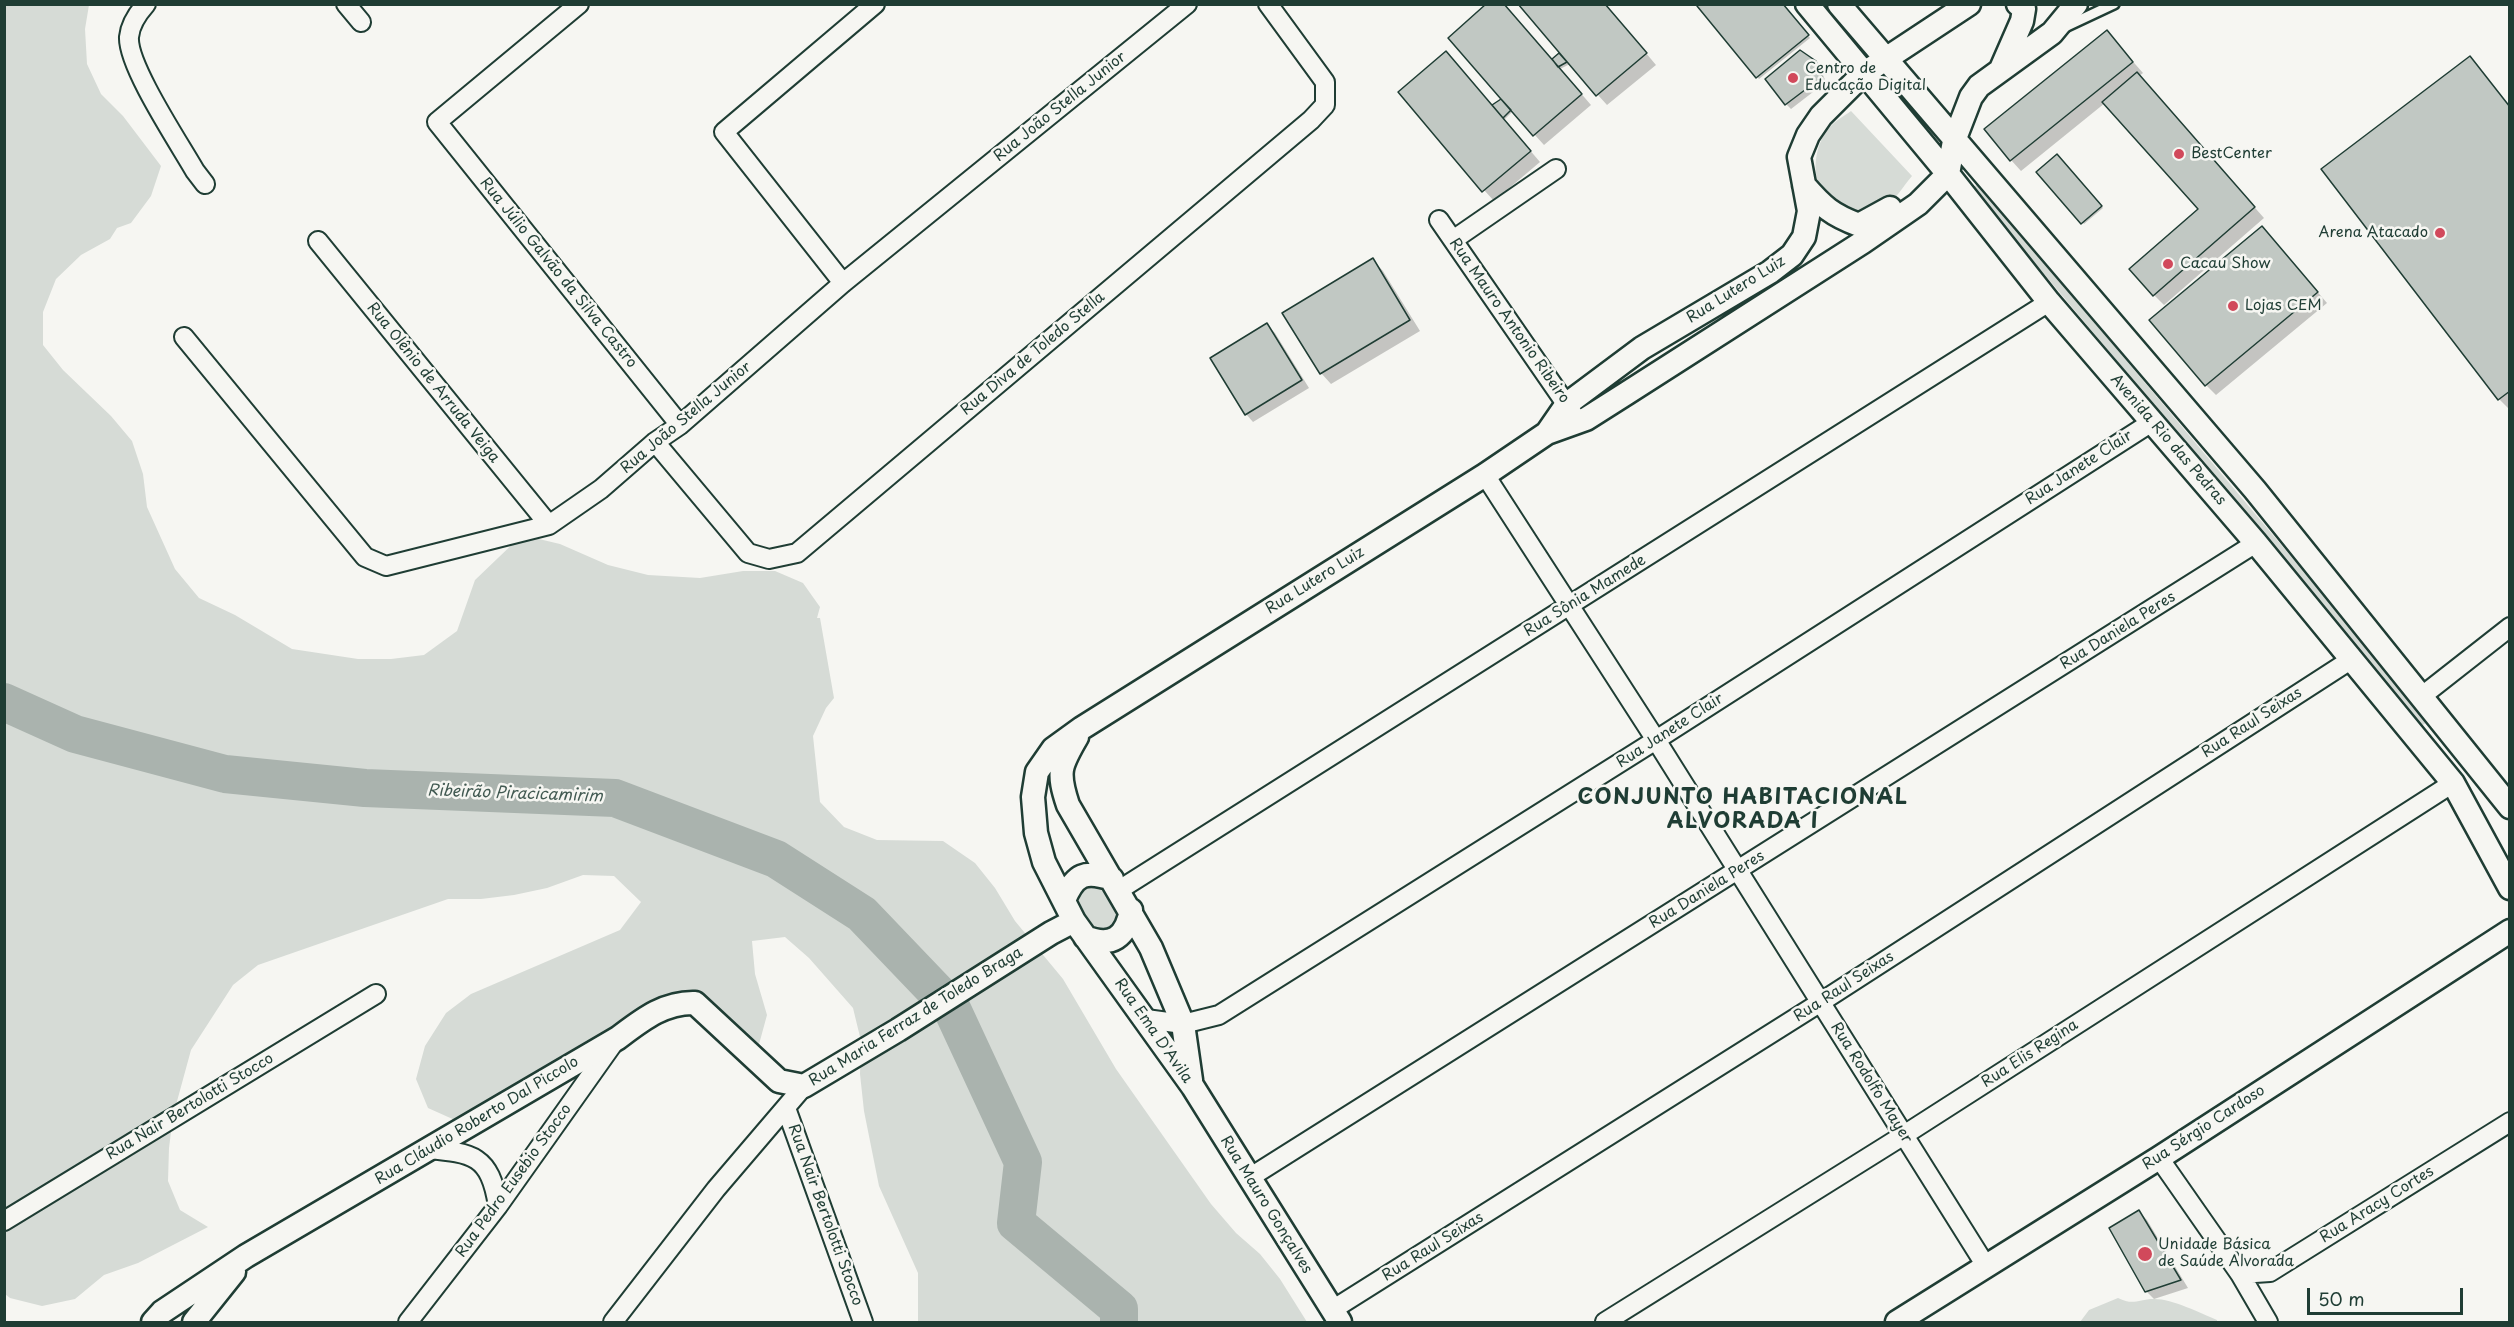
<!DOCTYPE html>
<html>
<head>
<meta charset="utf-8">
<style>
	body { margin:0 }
	#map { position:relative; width:2514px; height:1327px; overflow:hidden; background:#f6f6f2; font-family:"Playpen Sans",sans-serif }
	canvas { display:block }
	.frame { position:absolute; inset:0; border:6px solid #1f3d34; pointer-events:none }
	.scale { position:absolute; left:2307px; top:1288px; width:156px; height:27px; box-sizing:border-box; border:3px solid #1f3d34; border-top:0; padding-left:8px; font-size:18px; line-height:21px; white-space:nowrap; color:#1f3d34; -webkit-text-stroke:4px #f6f6f2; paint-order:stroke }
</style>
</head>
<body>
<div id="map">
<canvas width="2514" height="1327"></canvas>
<div class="frame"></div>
<div class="scale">50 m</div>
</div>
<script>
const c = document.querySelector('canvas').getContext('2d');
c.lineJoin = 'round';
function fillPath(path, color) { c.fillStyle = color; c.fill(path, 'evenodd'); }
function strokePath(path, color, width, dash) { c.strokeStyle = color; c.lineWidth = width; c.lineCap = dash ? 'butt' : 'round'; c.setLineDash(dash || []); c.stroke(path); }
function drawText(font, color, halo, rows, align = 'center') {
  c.font = font + ' "Playpen Sans",sans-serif'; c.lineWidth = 5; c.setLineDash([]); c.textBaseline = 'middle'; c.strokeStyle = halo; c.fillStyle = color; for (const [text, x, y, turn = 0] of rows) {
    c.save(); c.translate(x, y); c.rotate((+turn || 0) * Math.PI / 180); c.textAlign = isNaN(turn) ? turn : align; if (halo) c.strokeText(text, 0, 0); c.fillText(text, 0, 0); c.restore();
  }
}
const green = new Path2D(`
	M4 5H89L85 29 87 64 101 94 123 116 161 166 151 196 131 223 117 228 110 239 81 255 56 279 43 312V345L63 370 111 416 132 441 143 474 147 507 175 569 199 598 235 615 292 649 358 659H391L424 655 457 631 475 580 522 535 560 544 608 565 648 575 700 578 743 571H775L803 583 820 607 817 618H820L834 698 826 708 813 736 820 802 844 827 877 840 943 841 975 863 995 888 1015 921 1063 979 1116 1069 1211 1204 1236 1233 1260 1254 1280 1279 1307 1322H918V1273L879 1186 864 1111 860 1074 861 1041 853 1008 809 958 785 937 752 941 755 974 767 1015 758 1048 701 1018 668 1009 457 1121 428 1108 416 1079 425 1046 446 1013 471 994 620 930 641 902 614 876 583 875 547 888 514 895 481 899H448L258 965 233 985 191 1050 173 1116 169 1148 168 1181 180 1210 208 1227 138 1263 104 1275 75 1299 42 1306 10 1298 5 1294Z
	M1888 76 1934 135 1928 140 1882 80Z
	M1851 111 1912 176C1904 185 1895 201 1884 207 1862 220 1827 204 1818 181 1812 165 1818 140 1829 128 1835 121 1844 116 1851 111Z
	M1978 184 2362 641 2427 722 2420 727 2356 646 1972 188Z
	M1088 886C1107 886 1112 900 1120 915L1110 935C1088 929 1074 915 1080 891Z
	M2118 1298C2134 1306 2138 1299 2154 1299 2173 1299 2200 1313 2217 1320V1322H2080L2089 1310Z`);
const shadow = new Path2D(`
	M1605 4 1656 65 1607 105 1570 64 1560 69 1591 105 1544 145 1513 111 1504 120 1540 162 1494 201 1484 190 1493 106 1556 67 1554 60Z
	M1782 4 1810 38 1759 79 1699 6Z
	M2107 32 2143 73 2139 76 2264 218 2164 305 2154 295 2200 210 2105 103 2021 171 2011 160Z
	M2470 58 2510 106 2509 409 2499 399Z
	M1815 62 1820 68 1826 82 1791 109 1786 104Z
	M2057 156 2103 208 2084 224 2038 172Z
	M2272 239 2327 303 2216 395 2206 385Z
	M1373 260 1383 271 1420 331 1331 384 1321 373Z
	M1267 325 1275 333 1309 388 1253 422 1246 414Z
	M2139 1212 2147 1220 2188 1288 2154 1299 2146 1291Z`);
const river = new Path2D(`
	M4 702 75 734 225 774 365 788 615 798 776 859 862 914 951 1007 1023 1162 1016 1223 1119 1309V1322`);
const building = new Path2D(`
	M1486 4H1504L1582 94 1533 136 1448 38Z
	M1518 4H1605L1647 53 1596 96Z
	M1698 4H1783L1809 35 1756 78 1697 6Z
	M2107 30 2133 62 2010 161 1984 129Z
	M1800 50 1816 61 1822 77 1785 105 1765 79Z
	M1446 51 1531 151 1482 192 1398 92Z
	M1559 53 1567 62 1558 67 1552 59Z
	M2470 56 2510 107V391L2498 400 2321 169Z
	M2137 72 2255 207 2153 296 2129 269 2198 209 2102 102Z
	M1501 99 1511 110 1503 118 1492 105Z
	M2057 154 2102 206 2081 224 2036 172Z
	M2262 226 2318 292 2205 386 2149 320Z
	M1373 258 1410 320 1320 374 1282 313Z
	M1267 323 1302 380 1245 415 1210 358Z
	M2139 1210 2181 1280 2145 1292 2109 1228Z`);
const service = new Path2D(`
	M2065 27 2114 4`);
const minor = new Path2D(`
	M146 4C138 13 130 25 129 37 127 65 179 143 195 171L205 184
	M346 4 361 22
	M579 4 437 122 680 425
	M1439 220 1573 414
	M1453 240 1556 169
	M318 241 549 525
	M843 283 724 132 875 4
	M184 337 365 557 386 566 549 525 601 489 655 442 680 425 843 283 1187 4
	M655 442 748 553 769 559 797 553 1311 120 1325 105V82L1268 4
	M1485 475 1656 740 1986 1266
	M2422 696 2510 627
	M1119 890 2049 302
	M1146 1019 1183 1024 1219 1015 1656 740 2152 422
	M786 1108 863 1322
	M427 1149C473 1153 490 1155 498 1206
	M2159 1158 2240 1274 2268 1322
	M1249 1178 2256 543
	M4 1221 376 994
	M2240 1274 2270 1272 2510 1122
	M1332 1310 1821 1002 2352 659
	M408 1322 498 1206 615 1041
	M613 1322 716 1189 804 1086
	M1605 1322 1904 1135 2453 783`);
const tertiary = new Path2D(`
	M1807 4 1948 174 2049 302 2256 543 2453 783 2510 888
	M1839 4 2255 490 2510 807
	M2001 69 2022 21 2024 9 2018 4
	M1804 185C1823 207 1832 215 1859 225L1890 208
	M1547 433 1567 404 1642 348 1770 272 1792 255 1804 237 1809 211 1799 157 1808 135 1821 116 1863 74 1969 4
	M1077 737C1060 766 1057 772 1068 805L1151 948 1183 1024 1191 1080
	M1064 900C1075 874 1085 870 1112 879
	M1085 937C1112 948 1126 937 1131 910
	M153 1322 162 1312 246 1256 618 1038C642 1020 664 1002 695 1003L779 1081 804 1086 898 1030 1051 933 1074 921
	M194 1322 234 1272
	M1340 1322 1193 1087 1074 921 1044 862 1036 833 1033 797 1037 772 1053 749 1082 728 1485 475 1547 433 1586 419 1627 393 1863 242 1918 204 1948 174 1954 141 1971 97 1979 86 2052 33 2076 4
	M1897 1322 2159 1158 2510 931`);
const markers = [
	[1793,78,6,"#d1495b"],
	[2179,154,6,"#d1495b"],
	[2440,233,6,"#d1495b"],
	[2168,264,6,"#d1495b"],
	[2233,306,6,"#d1495b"],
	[2145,1254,8,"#d1495b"]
];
const poiNames = [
	["Centro de",1805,69],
	["Educação Digital",1805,86],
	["BestCenter",2191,154],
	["Arena Atacado",2428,233,"right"],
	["Cacau Show",2180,264],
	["Lojas CEM",2245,306],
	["Unidade Básica",2158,1245],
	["de Saúde Alvorada",2158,1262]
];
const streetNames = [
	["Rua João Stella Junior",1060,107,-39],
	["Rua Júlio Galvão da Silva Castro",558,273,51],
	["Rua Lutero Luiz",1736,290,-32],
	["Rua Mauro Antonio Ribeiro",1509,321,55],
	["Rua Diva de Toledo Stella",1033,354,-40],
	["Rua Olênio de Arruda Veiga",433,383,51],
	["Rua João Stella Junior",686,418,-40],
	["Avenida Rio das Pedras",2168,440,49],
	["Rua Janete Clair",2079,468,-33],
	["Rua Lutero Luiz",1315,581,-32],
	["Rua Sônia Mamede",1585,596,-32],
	["Rua Daniela Peres",2118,631,-32],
	["Rua Raul Seixas",2252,723,-33],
	["Rua Janete Clair",1670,731,-33],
	["Rua Daniela Peres",1707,890,-32],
	["Rua Raul Seixas",1844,987,-33],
	["Rua Maria Ferraz de Toledo Braga",916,1017,-32],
	["Rua Ema D'Avila",1153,1031,55],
	["Rua Elis Regina",2030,1054,-33],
	["Rua Rodolfo Mayer",1871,1083,58],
	["Rua Nair Bertolotti Stocco",190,1107,-31],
	["Rua Cláudio Roberto Dal Piccolo",477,1121,-31],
	["Rua Sérgio Cardoso",2204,1128,-33],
	["Rua Pedro Eusebio Stocco",514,1181,-54],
	["Rua Mauro Gonçalves",1266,1205,58],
	["Rua Aracy Cortes",2377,1205,-32],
	["Rua Nair Bertolotti Stocco",825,1215,70],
	["Rua Raul Seixas",1433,1247,-32]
];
const waterNames = [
	["Ribeirão Piracicamirim",515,794,2]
];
const districtNames = [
	["CONJUNTO HABITACIONAL",1743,798],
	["ALVORADA I",1743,822]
];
fillPath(green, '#d6dbd6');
fillPath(shadow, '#0003');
strokePath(river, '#aab3ae', 38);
fillPath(building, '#c1c8c3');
strokePath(building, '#1f3d34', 1.5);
strokePath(service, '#1f3d34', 14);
strokePath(minor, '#1f3d34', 22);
strokePath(tertiary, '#1f3d34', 27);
strokePath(service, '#f6f6f2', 9);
strokePath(minor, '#f6f6f2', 18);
strokePath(tertiary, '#f6f6f2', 22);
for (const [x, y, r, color] of markers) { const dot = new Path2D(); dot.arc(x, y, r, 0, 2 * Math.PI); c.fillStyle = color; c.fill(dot); strokePath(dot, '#f6f6f2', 2); }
drawText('15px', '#1f3d34', '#f6f6f2', poiNames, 'left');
drawText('15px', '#1f3d34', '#f6f6f2', streetNames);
drawText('italic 16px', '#425a52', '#f6f6f2', waterNames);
c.letterSpacing = '1.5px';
drawText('bold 21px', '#1f3d34', '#f6f6f2', districtNames);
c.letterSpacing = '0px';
</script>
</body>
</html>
